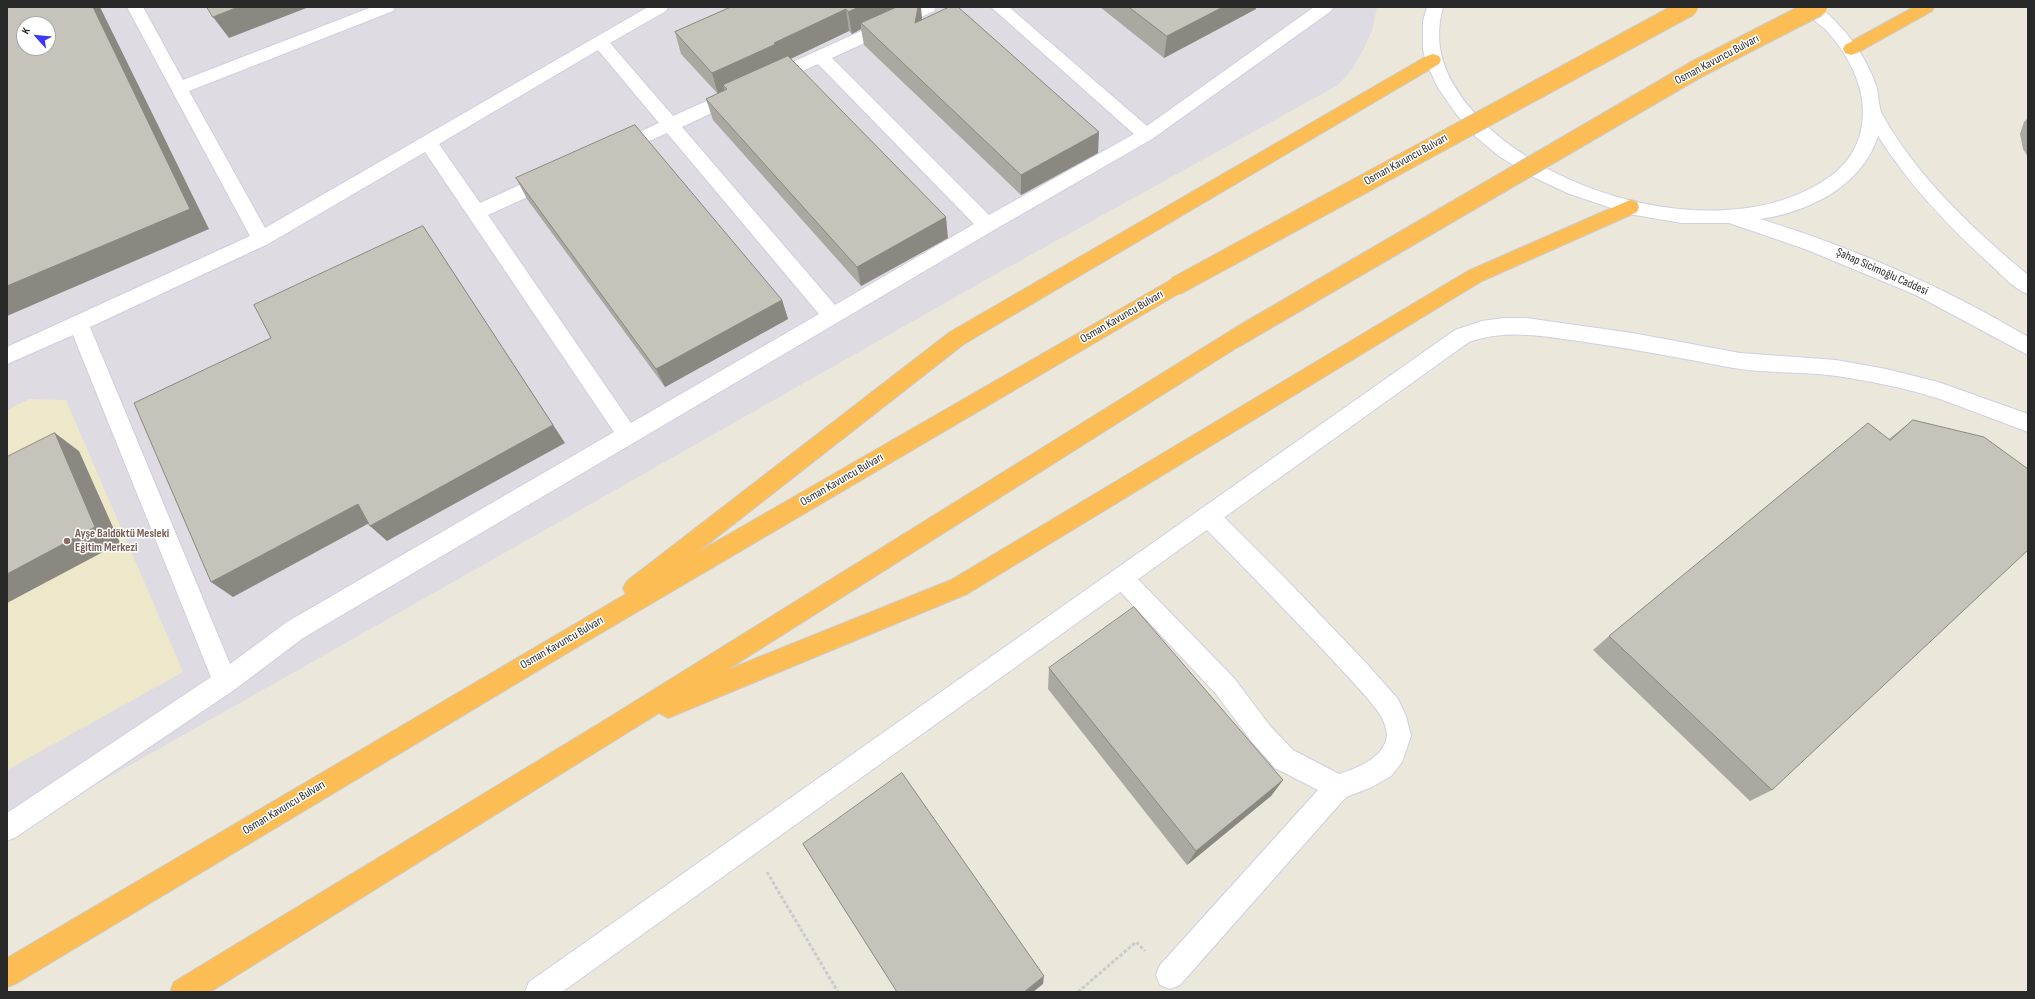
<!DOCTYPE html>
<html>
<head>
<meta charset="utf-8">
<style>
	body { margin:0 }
	#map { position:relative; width:2035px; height:999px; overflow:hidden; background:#ebe7da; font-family:"Sofia Sans Condensed",sans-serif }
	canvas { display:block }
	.frame { position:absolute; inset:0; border:8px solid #282828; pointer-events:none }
	.north { position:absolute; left:16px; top:16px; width:40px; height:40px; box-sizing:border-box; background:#fff; border:1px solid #a9a9a9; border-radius:50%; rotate:297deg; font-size:11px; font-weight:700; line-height:16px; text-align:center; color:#282828 }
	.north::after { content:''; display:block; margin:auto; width:14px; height:18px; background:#3c3af8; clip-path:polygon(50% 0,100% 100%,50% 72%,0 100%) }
</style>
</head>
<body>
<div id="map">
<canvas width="2035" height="999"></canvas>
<div class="frame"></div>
<div class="north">K</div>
</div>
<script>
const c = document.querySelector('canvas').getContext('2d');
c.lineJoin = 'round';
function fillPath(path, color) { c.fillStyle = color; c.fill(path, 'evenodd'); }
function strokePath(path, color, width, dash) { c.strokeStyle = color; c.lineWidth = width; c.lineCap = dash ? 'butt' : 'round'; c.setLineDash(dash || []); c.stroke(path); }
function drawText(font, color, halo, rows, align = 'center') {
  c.font = font + ' "Sofia Sans Condensed",sans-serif'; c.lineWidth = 3; c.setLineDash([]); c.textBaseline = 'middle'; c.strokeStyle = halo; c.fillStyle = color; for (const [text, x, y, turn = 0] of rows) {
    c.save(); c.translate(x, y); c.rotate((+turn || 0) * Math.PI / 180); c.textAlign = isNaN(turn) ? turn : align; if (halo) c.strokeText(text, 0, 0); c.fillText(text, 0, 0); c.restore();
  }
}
const industrial = new Path2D(`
	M7 7H1377L1372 31 1363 50 1353 68 1338 85 998 273 7 835ZM24 24H48V48H24Z`);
const education = new Path2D(`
	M29 399 66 400 183 672 7 770V410Z`);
const path = new Path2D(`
	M767 872 838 992
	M1078 992 1136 942 1145 951`);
const lane = new Path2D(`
	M1208 506 1216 509 1285 578 1367 664 1398 699 1406 716 1411 736 1402 762 1391 776 1372 787 1346 797 1180 985 1170 989 1160 985 1156 975 1160 965 1318 790 1275 768 1252 742 1216 694 1114 585 1111 578 1114 571 1122 568 1130 571 1234 678 1270 726 1293 750 1339 774C1357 768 1384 758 1387 736 1387 730 1384 721 1381 716 1369 697 1342 671 1327 654 1285 610 1243 566 1200 523L1197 516 1200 509Z`);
const street = new Path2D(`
	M127 7H143L183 80 372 7H395L393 11 189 91 265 228 648 7H668L666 11 610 43 673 116 729 91 735 89 741 91 744 95 741 99 682 127 835 305 974 224 818 64 770 85 764 83 761 79 764 75 914 7H936L934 11 832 58 989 215 1134 134 991 7H1009L1147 126 1314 7H1333L1331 11 1152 139 994 230 303 638 234 690 16 837 7 841V813L211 677 73 335 7 364V347L250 236ZM598 50 659 123 611 145 608 149 611 153 617 155 623 153 667 133 819 314 631 423 488 215 556 184 559 179 556 174 550 172 544 174 480 203 439 144ZM425 152 614 432 287 622 230 664 90 327 268 244Z
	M1504 318H1526L1632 333 1740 353 1836 360 1886 369 1938 382 2028 414V432C1998 421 1968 409 1937 398 1905 388 1870 381 1837 376 1801 371 1764 374 1728 367 1681 358 1633 349 1585 342 1546 337 1508 328 1469 342L562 992H525L529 982 1455 330 1482 321Z`);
const secondary = new Path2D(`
	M1427 7H1443C1432 47 1445 77 1470 108 1545 198 1732 249 1832 175 1860 154 1869 120 1859 86 1853 65 1840 45 1825 29 1817 22 1807 16 1802 7H1820C1845 28 1865 54 1876 85 1879 94 1878 106 1882 114 1917 177 1973 229 2028 275V294C2014 289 2003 276 1992 266 1949 227 1909 185 1878 136 1862 186 1809 212 1760 219 1854 248 1944 287 2028 337V355L1916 295 1805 249 1729 223H1682L1629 214 1567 193 1527 174 1499 156 1476 137 1457 115 1438 88 1426 62 1423 49V21Z`);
const highway = new Path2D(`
	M1914 7H1934L1932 11 1857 53 1851 55 1845 53 1843 49 1845 45Z
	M1433 54 1439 56 1441 60 1439 64 964 344 698 552 1169 281 1176 278 1183 281 1186 286 1183 291 574 649 17 983 7 987V958L626 594 623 588 627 581 950 332 1427 56Z
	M1630 200 1637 202 1639 207 1637 212 1482 281 967 594 668 718 659 713 210 992H170L174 982 605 720 1227 333 1234 331 1241 333 1244 339 1241 345 727 670 951 580 1468 271Z`);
const highwayBridge = new Path2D(`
	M1176 286 1689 7
	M1234 339 1697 69 1818 7`);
const wall = new Path2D(`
	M731 7H921V20L1098 153 1021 195 864 45 861 29 852 34 849 31 790 59 948 238 861 286 713 120 706 99 718 94 681 54 675 32Z
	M1100 7H1256V9L1164 58Z
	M2028 118V157L2023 149 2020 134 2024 122Z
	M516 178 782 300 788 319 665 387 527 199Z
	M1913 420 1772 790 1750 801 1593 650 1609 636 1889 439Z
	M1049 668 1283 780 1271 796 1187 865 1048 689Z`);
const shadedWall = new Path2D(`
	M93 7H100L209 229 7 316V286Z
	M238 7H309L229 38 213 17Z
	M859 7H910L861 23V29L852 34 848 12Z
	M918 7H921L922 18 917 45 915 23Z
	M1223 7H1256V9L1164 58 1167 36Z
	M846 9 849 31 780 64 723 85 725 91 718 94 712 73 774 43Z
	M1099 132 1098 153 1021 195V175Z
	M946 217 948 238 861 286 857 267Z
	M423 226 565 443 387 541 370 526Z
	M782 300 788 319 665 387 656 369Z
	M55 433 79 451 120 543 7 603V574Z
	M358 504 375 520 233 597 211 582Z
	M1283 780 1271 796 1187 865 1196 851Z
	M1044 976 1043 984 1033 992H1024Z`);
const building = new Path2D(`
	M7 7H93L190 209 7 286ZM24 24H48V48H24Z
	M207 7H238L213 17Z
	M731 7H859L848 12 846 9 774 43 776 44 712 73 675 32Z
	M897 7H918L915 23 949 7H958L1099 132 1021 175 861 23Z
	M1129 7H1223L1167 36Z
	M788 56 946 217 857 267 706 99 727 89 723 85Z
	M635 125 782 300 656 369 516 178Z
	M423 226 553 425 370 526 358 504 211 582 134 403 271 338 254 305Z
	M1913 420 1984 437 2028 469V550L1772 790 1609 636 1868 423 1890 440Z
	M55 433 95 527 7 574V457Z
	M1134 607 1283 780 1196 851 1049 668Z
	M902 773 1044 976 1024 992H897L803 844Z`);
const markers = [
	[67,541,4,"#8d6e63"]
];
const streetNames = [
	["Osman Kavuncu Bulvarı",1717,60,-28],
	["Osman Kavuncu Bulvarı",1406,160,-29],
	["Şahap Sicimoğlu Caddesi",1882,272,24],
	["Osman Kavuncu Bulvarı",1122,317,-30],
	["Osman Kavuncu Bulvarı",842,480,-30],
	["Osman Kavuncu Bulvarı",562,643,-30],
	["Osman Kavuncu Bulvarı",284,808,-31]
];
const educationNames = [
	["Ayşe Baldöktü Mesleki",75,534],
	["Eğitim Merkezi",75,548]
];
fillPath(industrial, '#dfdbe3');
fillPath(education, '#ede8c9');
strokePath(lane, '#cfcfe1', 2);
strokePath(street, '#cfcfe1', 2);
strokePath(secondary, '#cfcfe1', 2);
strokePath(highway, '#cbcbcb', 2);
strokePath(path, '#cbcbcb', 3, [3.5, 2]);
fillPath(lane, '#fff');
fillPath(street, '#fff');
fillPath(secondary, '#fff');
fillPath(highway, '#fcbe54');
strokePath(highwayBridge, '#cbcbcb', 20, []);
strokePath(highwayBridge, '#fcbe54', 18);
fillPath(wall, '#aaa8a0');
fillPath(shadedWall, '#8b8882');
fillPath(building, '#c6c3ba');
strokePath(building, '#8b8882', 1);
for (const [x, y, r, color] of markers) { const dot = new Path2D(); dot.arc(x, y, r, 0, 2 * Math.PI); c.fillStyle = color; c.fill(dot); strokePath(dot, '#fff', 1.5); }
drawText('12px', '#282828', '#fff', streetNames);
drawText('bold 12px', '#785e54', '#fff', educationNames, 'left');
</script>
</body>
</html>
